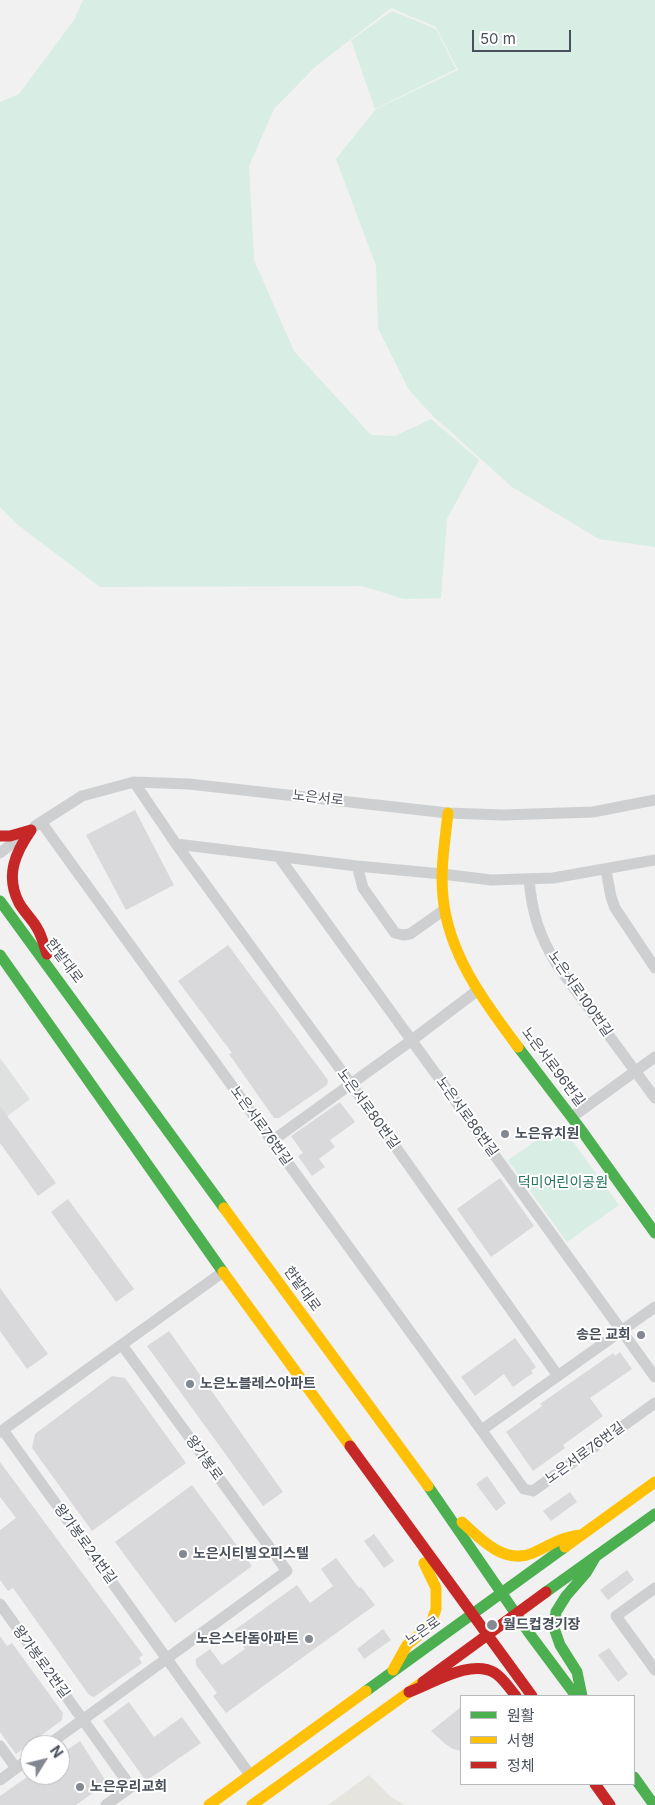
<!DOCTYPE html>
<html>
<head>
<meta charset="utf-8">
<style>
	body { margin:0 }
	#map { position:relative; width:655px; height:1805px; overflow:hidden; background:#f1f1f1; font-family:Inter,"Noto Sans KR",sans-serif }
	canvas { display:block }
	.legend { position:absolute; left:460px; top:1695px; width:175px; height:90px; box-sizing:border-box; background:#fff; border:1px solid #b7b9bd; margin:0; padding:6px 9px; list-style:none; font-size:15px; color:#4a505b }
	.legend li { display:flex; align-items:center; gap:10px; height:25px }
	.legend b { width:25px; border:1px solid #b7b9bd }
	.north { position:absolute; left:20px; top:1735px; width:50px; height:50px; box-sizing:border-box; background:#fff; border:1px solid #b7b9bd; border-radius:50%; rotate:54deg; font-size:14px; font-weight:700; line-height:20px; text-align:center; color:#4a505b }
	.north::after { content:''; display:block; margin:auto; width:18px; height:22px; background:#848890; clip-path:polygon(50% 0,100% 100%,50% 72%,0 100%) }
	.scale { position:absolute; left:472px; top:30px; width:99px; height:22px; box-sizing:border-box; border:2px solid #4a505b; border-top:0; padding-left:6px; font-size:15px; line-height:18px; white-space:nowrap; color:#4a505b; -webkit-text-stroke:4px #fff; paint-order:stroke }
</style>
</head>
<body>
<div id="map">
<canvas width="655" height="1805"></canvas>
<ul class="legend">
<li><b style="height:6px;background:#4caf50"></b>원활</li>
<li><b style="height:6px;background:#ffc107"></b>서행</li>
<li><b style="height:6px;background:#c62828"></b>정체</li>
</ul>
<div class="north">N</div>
<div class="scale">50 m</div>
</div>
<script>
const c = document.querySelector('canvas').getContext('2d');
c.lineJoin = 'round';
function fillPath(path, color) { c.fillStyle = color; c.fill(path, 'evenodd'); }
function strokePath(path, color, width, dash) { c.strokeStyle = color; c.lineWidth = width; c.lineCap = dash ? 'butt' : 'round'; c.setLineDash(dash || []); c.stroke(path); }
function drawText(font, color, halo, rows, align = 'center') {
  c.font = font + ' Inter,"Noto Sans KR",sans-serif'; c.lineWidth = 4; c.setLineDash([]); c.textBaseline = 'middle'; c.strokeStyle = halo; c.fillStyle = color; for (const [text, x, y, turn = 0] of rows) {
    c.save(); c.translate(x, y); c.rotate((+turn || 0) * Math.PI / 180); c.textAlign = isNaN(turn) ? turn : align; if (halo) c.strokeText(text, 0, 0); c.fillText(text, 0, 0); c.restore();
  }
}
const commercial = new Path2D(`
	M369 1775 391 1797 405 1805H328Z`);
const education = new Path2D(`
	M0 1058 30 1099 0 1122Z`);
const green = new Path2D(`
	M83 0H655V547L599 539 512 487 432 415 409 390 378 328 376 266 336 159 376 109 458 70 436 27 391 8 315 67 274 109 249 166 254 260 294 351 371 435 395 436 431 419 479 460 447 519 441 598 404 599 362 586 100 587 18 525 0 507V102L19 94 74 20Z
	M392 11 436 29 456 69 375 109 351 40Z
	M560 1124 619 1205 567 1242 508 1160Z`);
const building = new Path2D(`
	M135 810 174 885 126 910 86 835Z
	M228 945 328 1080 327 1085 279 1118H274L229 1054 232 1053 178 981Z
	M340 1102 355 1122 330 1140 335 1147 319 1159 325 1167 312 1176 298 1156 303 1153 291 1136Z
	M0 1106 56 1183 38 1196 0 1143Z
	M500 1178 534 1226 491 1257 457 1209Z
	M68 1199 134 1289 116 1302 51 1212Z
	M0 1288 48 1354 27 1369 0 1331Z
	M169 1331 283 1492 263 1506 147 1346Z
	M515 1338 536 1367 531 1371 533 1373 513 1387 504 1374 475 1396 461 1377Z
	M620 1352 632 1369 590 1398 603 1416 563 1445 565 1448 533 1471 506 1432 542 1406 540 1404 613 1353 615 1356Z
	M112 1376 125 1378 186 1463 92 1531 32 1448 35 1434Z
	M0 1462 143 1655 139 1658 142 1663 94 1697 89 1695 13 1588 8 1591 0 1580V1530L16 1518 0 1497Z
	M487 1476 506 1503 496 1511 476 1484Z
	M192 1485 252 1566 175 1623 115 1542Z
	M570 1492 577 1502 551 1521 543 1511Z
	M374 1534 394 1561 384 1568 364 1541Z
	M336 1558 359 1588 361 1587 375 1605 226 1713 213 1696 217 1693 196 1665V1659L210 1649 222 1665 245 1649 232 1632 297 1585 310 1603 333 1586 321 1569Z
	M627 1570 634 1580 608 1600 600 1590Z
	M383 1629 391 1640 364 1659 357 1649Z
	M0 1636 7 1646 12 1643 63 1713 62 1720 16 1754 0 1732Z
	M609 1648 628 1674 618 1682 598 1655Z
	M129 1702 154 1737 182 1717 201 1743 146 1781 103 1721Z
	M461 1707V1751L453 1749 444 1743 431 1731Z
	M80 1741 107 1783 76 1805H0V1796L30 1775H60V1755Z`);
const street = new Path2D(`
	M134 782 176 844 351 1084 558 1376
	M41 822 524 1489 533 1491 655 1403
	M35 826 82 796 134 782 189 784 448 813 503 815 593 812 655 800
	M176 844 357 866 442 874 491 880 553 878 655 860
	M0 853 22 836
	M279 857 655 1377
	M357 866 363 888 395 933 403 935 410 934 444 910
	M606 870 611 897 615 908 655 968
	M529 879C532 914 539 935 557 965L655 1098
	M572 1117 655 1057
	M272 1141 412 1040 478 990
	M483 1429 655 1307
	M3 1430 250 1775
	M0 1432 223 1272
	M655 1588 616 1616 655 1670
	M0 1604 131 1787 106 1805
	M48 1745 287 1571 122 1345
	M0 1746 16 1768
	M0 1780 30 1758`);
const fast = new Path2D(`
	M0 901 224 1208
	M0 955 223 1272
	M518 1047 579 1127 655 1233
	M428 1486 529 1633 576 1696
	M546 1592 655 1514
	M366 1691 565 1547
	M582 1696 577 1672 560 1645 554 1628 556 1612 566 1596 586 1573 596 1556
	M634 1777 654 1805`);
const slow = new Path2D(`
	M448 813C445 841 440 869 443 897 448 954 485 1003 518 1047
	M224 1208 428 1486
	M223 1272 350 1446
	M462 1522C481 1540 505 1565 533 1553 553 1544 558 1538 581 1535
	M565 1547 655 1482
	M393 1670 407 1645 430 1626 436 1609V1588L424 1563
	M209 1805 366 1691
	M252 1805 423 1682`);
const jam = new Path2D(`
	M31 830C15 853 5 876 19 903 24 912 32 919 37 928 42 936 44 946 47 954
	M0 836H10L31 830
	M350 1446 532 1696
	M423 1682 546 1592
	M409 1692C432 1684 471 1658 495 1673 504 1679 509 1688 516 1696
	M595 1784 610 1805`);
const markers = [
	[505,1134,5,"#848890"],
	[641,1335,5,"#848890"],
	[190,1384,5,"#848890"],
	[183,1554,5,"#848890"],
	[492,1625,6,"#848890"],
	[309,1639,5,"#848890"],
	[80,1787,5,"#848890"]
];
const streetNames = [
	["노은서로",318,798,6],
	["한밭대로",64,961,53],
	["노은서로100번길",580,994,55],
	["노은서로96번길",553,1067,53],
	["노은서로80번길",368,1109,54],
	["노은서로86번길",467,1117,54],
	["노은서로76번길",261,1126,54],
	["한밭대로",302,1289,54],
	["노은서로76번길",585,1453,-36],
	["왕가봉로",204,1458,54],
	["왕가봉로24번길",85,1544,54],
	["노은로",423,1631,-35],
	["왕가봉로2번길",41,1662,54]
];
const poiNames = [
	["노은유치원",515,1134],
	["송은 교회",631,1335,"right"],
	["노은노블레스아파트",200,1384],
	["노은시티빌오피스텔",193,1554],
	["월드컵경기장",503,1625],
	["노은스타돔아파트",299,1639,"right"],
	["노은우리교회",90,1787]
];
const parkNames = [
	["덕미어린이공원",563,1183]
];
fillPath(commercial, '#e5e4df');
fillPath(education, '#dfe0e0');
fillPath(green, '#d8ede4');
fillPath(building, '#d9d9db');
strokePath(street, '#cdcfd1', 11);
strokePath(fast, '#4caf50', 11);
strokePath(slow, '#ffc107', 11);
strokePath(jam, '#c62828', 11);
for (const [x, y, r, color] of markers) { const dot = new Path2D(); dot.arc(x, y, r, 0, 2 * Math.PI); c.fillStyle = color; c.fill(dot); strokePath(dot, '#fff', 2); }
drawText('14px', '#4a505b', '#fff', streetNames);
drawText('bold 14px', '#4a505b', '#fff', poiNames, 'left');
drawText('14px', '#23745a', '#fff', parkNames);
</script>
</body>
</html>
